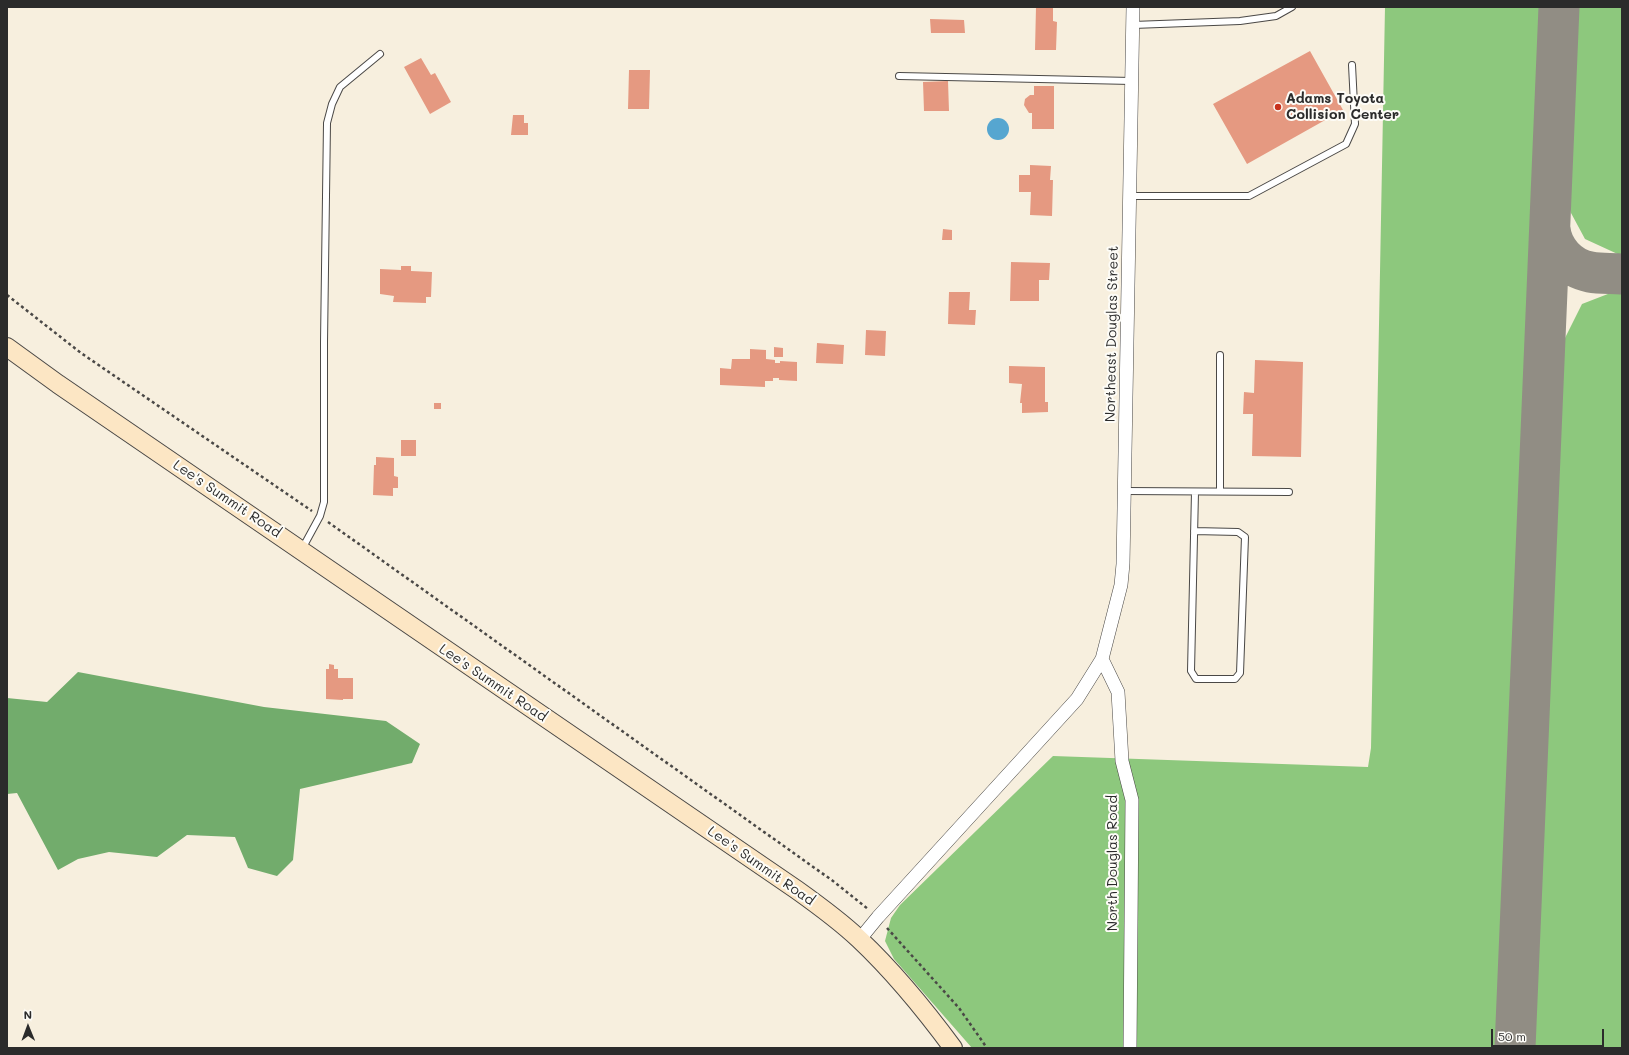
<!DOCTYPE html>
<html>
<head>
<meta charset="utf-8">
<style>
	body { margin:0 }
	#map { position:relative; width:1629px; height:1055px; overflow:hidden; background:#f7efde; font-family:Mali,sans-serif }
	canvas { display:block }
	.frame { position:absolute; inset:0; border:8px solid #2b2b2b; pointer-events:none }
	.north { position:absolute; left:8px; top:1007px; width:40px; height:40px; -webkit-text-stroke:3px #fdfcf7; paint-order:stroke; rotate:359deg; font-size:11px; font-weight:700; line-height:16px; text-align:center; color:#2b2b2b }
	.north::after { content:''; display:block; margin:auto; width:14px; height:18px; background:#2b2b2b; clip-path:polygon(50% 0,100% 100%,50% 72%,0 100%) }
	.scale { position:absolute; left:1491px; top:1029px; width:113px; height:18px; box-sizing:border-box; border:2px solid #2b2b2b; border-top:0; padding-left:5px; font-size:12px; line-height:14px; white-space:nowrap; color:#2b2b2b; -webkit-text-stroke:3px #fdfcf7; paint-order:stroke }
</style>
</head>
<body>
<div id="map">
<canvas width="1629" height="1055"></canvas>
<div class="frame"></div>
<div class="north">N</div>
<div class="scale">50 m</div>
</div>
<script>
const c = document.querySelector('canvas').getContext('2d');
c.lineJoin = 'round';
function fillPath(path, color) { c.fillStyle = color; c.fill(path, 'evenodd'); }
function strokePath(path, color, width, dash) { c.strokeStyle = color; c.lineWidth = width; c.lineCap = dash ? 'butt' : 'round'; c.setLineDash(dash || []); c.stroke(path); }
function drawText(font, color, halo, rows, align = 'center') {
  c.font = font + ' Mali,sans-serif'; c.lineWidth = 4; c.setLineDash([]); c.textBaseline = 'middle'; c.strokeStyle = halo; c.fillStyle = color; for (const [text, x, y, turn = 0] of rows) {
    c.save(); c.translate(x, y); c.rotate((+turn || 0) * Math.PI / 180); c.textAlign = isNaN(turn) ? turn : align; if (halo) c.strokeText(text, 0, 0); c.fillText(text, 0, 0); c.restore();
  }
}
const green = new Path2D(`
	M1385 7H1547L1505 1048H972L894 959 885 941 891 918 900 905 1053 756 1368 767 1371 748Z
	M1570 7H1622V256L1585 239 1571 213 1567 196 1564 135Z
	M1613 292H1622V1048H1531L1530 1016 1556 410 1565 338 1582 304Z`);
const forest = new Path2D(`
	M78 672 264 707 386 721 420 744 412 763 300 789 293 860 277 876 248 868 235 837 187 835 157 857 109 852 78 859 58 870 17 793 7 794V698L47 702Z`);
const water = new Path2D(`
	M987 129a11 11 0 1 1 22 0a11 11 0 1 1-22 0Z`);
const taxiway = new Path2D(`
	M1550 229C1552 250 1569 268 1590 272 1601 274 1612 273 1622 274
	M1515 1048 1559 7`);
const building = new Path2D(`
	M1036 7H1053V21L1057 22 1056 50H1035Z
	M930 19 964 20 965 33H931Z
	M1310 51 1343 110 1247 164 1213 104Z
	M421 58 431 75 435 73 451 102 430 114 404 67Z
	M629 70H650L649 109H628Z
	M948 81 949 111H924L923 82Z
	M1034 86H1054V129H1032V113H1029L1024 105 1025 99 1030 95H1034Z
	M513 115H524V123H528V135H511Z
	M1030 165 1051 166 1050 180H1053L1052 216 1030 215 1031 192H1019V175H1030Z
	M943 229 952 230V240H942Z
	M1011 262 1050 263 1049 280H1039V301H1010Z
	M401 266H411V271L432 272 431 297H426V303L393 302 394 296 380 294V269L401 270Z
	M949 292H970L969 310H976L975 325 948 324Z
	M866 330 886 331 885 356 865 355Z
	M817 343 844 345 843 364 816 363Z
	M774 347 783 348V357H774Z
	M750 349 766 350V359L775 360V363H780V361L797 362V381L779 380V378H773V381H765V387L720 385V368L731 369 732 359H750Z
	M1255 360 1303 362 1301 457 1252 456 1253 414H1243L1244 392 1254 393Z
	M1009 366 1045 367V402H1048V412L1022 413V403H1020L1022 384 1009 383Z
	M434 403H441V409H434Z
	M401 440H416V456H401Z
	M376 457 394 458V476L398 477V488H393V496L373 495 374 465H376Z
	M329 664 334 665V669H338V678H353V699H343V700L326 699V669H329Z`);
const path = new Path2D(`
	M7 295 81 353 312 511
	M328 522 833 881 868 909
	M887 928 959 1008 987 1048`);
const service = new Path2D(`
	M1133 25 1240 21 1276 16 1292 7
	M899 76 1132 81
	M1130 196H1249L1346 144 1355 124 1352 65
	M1220 355V491
	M1125 491 1289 492
	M1194 531 1238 532 1245 537 1240 673 1235 679H1196L1191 671 1195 492
	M302 549 320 516 324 502V342L327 123 332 104 340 87 380 54`);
const minor = new Path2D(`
	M1102 659 1118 692 1122 761 1132 800 1130 1048
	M860 939 878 917 1077 699 1102 659 1121 585 1123 564 1133 7`);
const secondary = new Path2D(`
	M7 347 58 384 797 890C818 905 840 921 859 939 894 972 925 1010 953 1048`);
const markers = [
	[1278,107,4,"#c8321e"]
];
const poiNames = [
	["Adams Toyota",1286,99],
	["Collision Center",1286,115]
];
const streetNames = [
	["Northeast Douglas Street",1112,334,-89],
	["Lee's Summit Road",227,499,34],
	["Lee's Summit Road",493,683,34],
	["North Douglas Road",1113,863,-90],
	["Lee's Summit Road",761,866,35]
];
fillPath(green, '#8dc87d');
fillPath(forest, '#72ac6c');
fillPath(water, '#56a6d0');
strokePath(taxiway, '#918d84', 41);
fillPath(building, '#e59981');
strokePath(service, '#4a4846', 8);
strokePath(minor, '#4a4846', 14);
strokePath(secondary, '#4a4846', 20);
strokePath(path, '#4a4846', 2.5, [3, 3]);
strokePath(service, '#fff', 6);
strokePath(minor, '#fff', 13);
strokePath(secondary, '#fce6c4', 18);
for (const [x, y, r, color] of markers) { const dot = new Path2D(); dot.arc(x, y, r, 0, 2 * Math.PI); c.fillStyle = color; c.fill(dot); strokePath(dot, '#fdfcf7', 1.5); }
drawText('bold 14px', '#2b2b2b', '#fdfcf7', poiNames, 'left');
drawText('14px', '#2b2b2b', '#fdfcf7', streetNames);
</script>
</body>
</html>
